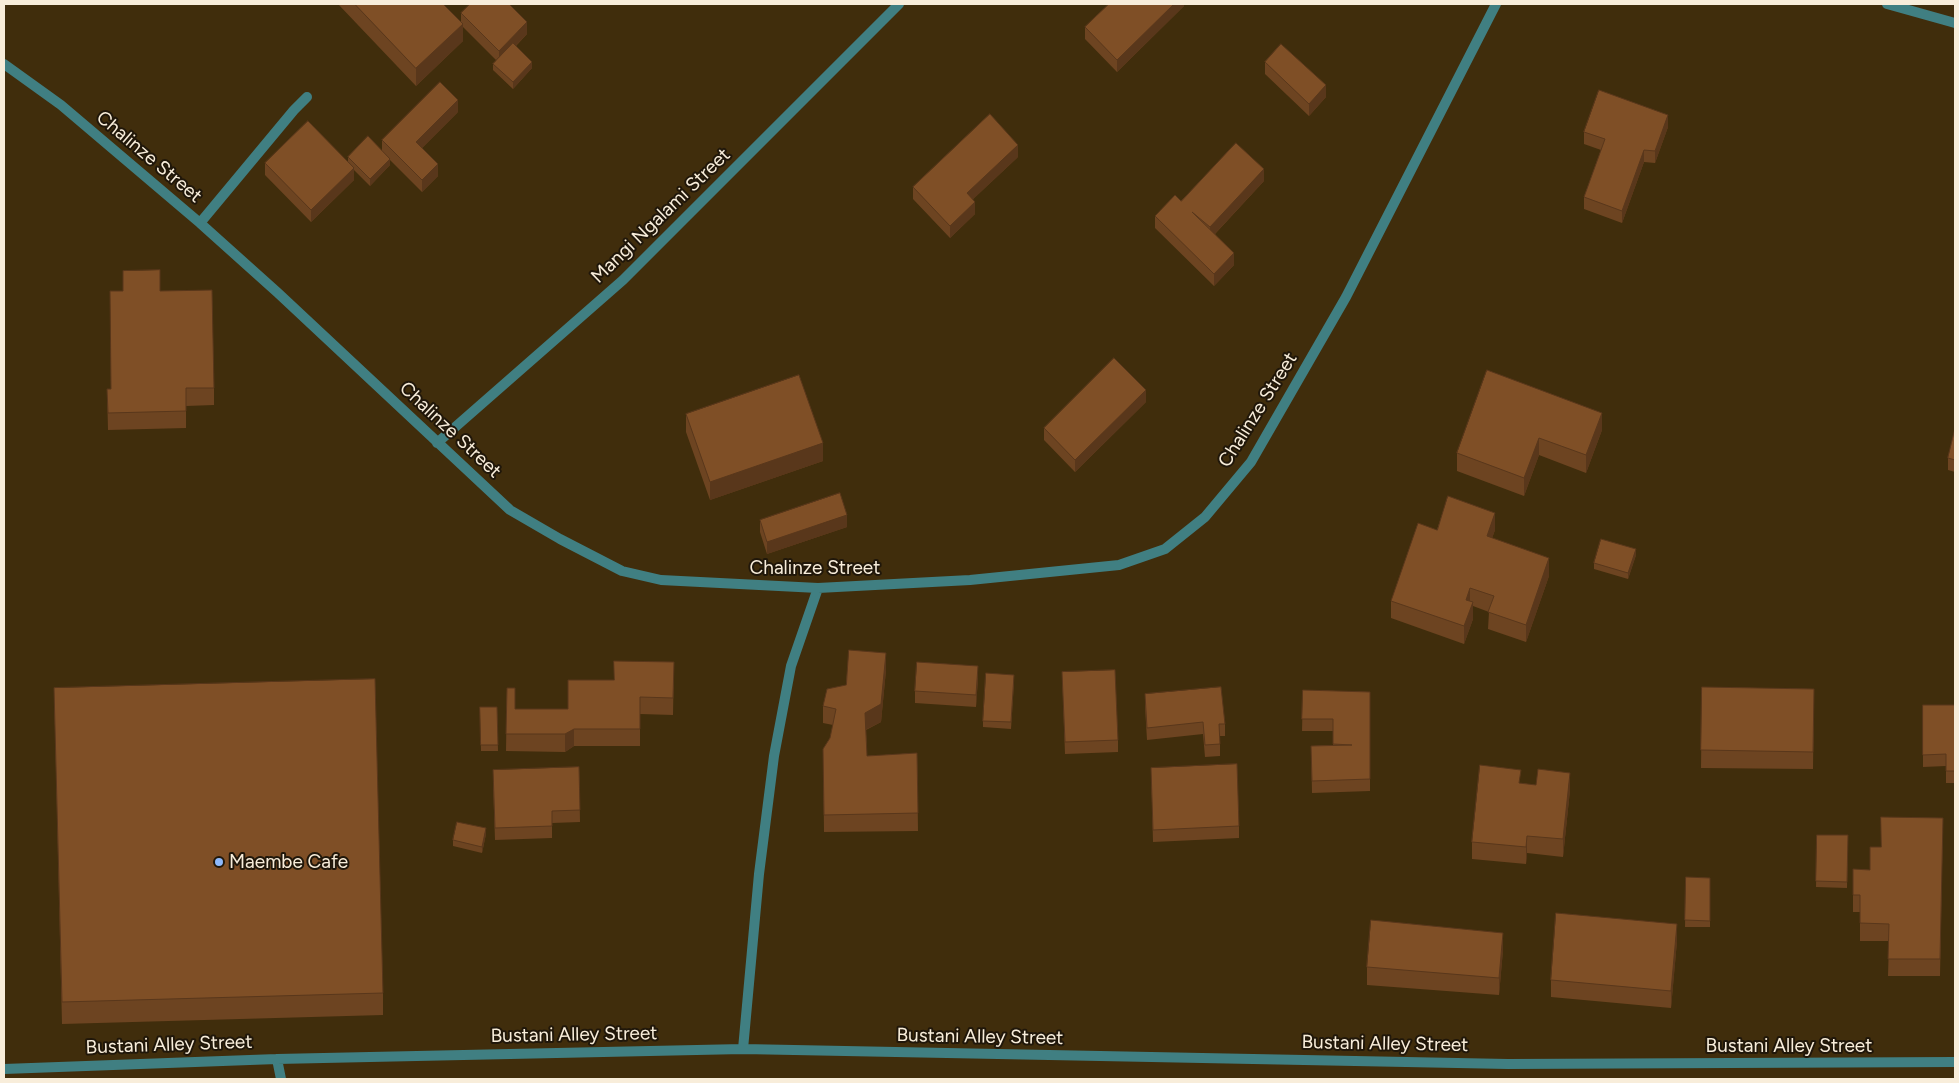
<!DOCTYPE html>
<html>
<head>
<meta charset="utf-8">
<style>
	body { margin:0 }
	#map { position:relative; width:1959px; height:1083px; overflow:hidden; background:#402d0c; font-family:Figtree,sans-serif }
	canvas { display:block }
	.frame { position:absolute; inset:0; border:5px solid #f8edda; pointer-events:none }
</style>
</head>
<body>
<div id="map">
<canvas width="1959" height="1083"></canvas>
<div class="frame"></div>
</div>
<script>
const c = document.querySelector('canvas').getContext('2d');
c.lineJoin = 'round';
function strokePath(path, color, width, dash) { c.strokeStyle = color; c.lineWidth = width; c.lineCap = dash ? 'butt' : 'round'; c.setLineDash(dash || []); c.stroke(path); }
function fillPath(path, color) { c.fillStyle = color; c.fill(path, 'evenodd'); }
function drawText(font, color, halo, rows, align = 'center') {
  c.font = font + ' Figtree,sans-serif'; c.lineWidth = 4; c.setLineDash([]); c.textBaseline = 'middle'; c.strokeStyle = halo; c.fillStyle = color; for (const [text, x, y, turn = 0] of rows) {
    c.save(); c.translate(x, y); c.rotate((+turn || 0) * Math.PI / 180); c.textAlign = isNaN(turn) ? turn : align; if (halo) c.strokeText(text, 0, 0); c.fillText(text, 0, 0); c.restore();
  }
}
const minor = new Path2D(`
	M1887 4 1955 23
	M4 64 61 105 200 223 278 293 510 510 560 539 622 571 661 580 818 588 970 580 1119 565 1165 549 1205 517 1251 462 1346 297 1496 4
	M200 223 294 110 307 97
	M437 443 623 280 899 4
	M743 1049 759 874 774 756 791 666 818 588
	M277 1059 281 1079
	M4 1069 277 1059 743 1049 1508 1064 1955 1062`);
const wall = new Path2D(`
	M338 4H443L461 22V13L527 34 516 46 532 68 513 89 493 70V64L497 61 463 27V41L416 86Z
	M1184 4V6L1117 72 1085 39V27Z
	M1265 62 1326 97 1309 116 1265 74Z
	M458 112 422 148 438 176 422 192 390 160V165L370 186 354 170V180L311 222 265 175V163L348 161V157L382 151V140Z
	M1668 127 1655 163 1644 162 1622 223 1584 209V197L1601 150 1584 144V132Z
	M1018 157 973 199 975 214 950 238 913 199V187Z
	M1264 181 1215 234 1234 265 1214 286 1155 228V216L1181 201Z
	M160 291 214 388V405L186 406V428L108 430 107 389H111Z
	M1146 402 1075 472 1044 440V428Z
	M1602 413V430L1586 473 1539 455 1524 496 1457 471V453Z
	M686 414 823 461 710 500 686 432Z
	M1955 429V472L1948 470V458Z
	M760 520 847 527 767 554 760 532Z
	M1437 530H1495L1492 538 1549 576 1526 642 1488 629 1489 612 1473 606V619L1464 644 1391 618V601Z
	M1636 555 1628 579 1594 569V563Z
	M674 662 673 715 640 714V746H574L565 752 506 751 507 688 515 709H568L614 680Z
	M886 670 881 722 866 730 867 756 917 753 918 831 824 832 823 749 830 738 833 725 823 723V706L846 685Z
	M1062 672 1118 740V752L1065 754Z
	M978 678 976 707 915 703V691Z
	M1014 681 1011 729 983 727V721Z
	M1702 687 1814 689 1813 769 1701 768Z
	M54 688 383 993V1015L62 1024Z
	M1303 690 1370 692V791L1312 793 1311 746 1333 745V731H1302Z
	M1145 694 1225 724V736H1220V756L1205 757 1203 734 1147 740 1145 706Z
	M1923 705H1955V783H1946V766L1923 767Z
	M480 707H497L498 751H481Z
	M579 767 580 822 552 823V838L495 840 493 782Z
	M1151 768 1239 826V838L1153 842Z
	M1521 783 1570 790 1563 857 1527 853 1526 864 1472 859V842Z
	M1943 818 1940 976H1888L1889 941H1860V912H1853V869L1870 870 1881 847Z
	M486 834 482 853 453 846V840Z
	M1817 835H1848L1847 888 1816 887Z
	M1686 877 1710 878V927H1685Z
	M1677 941 1671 1008 1551 997V980Z
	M1503 950 1499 995 1367 985V967Z`);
const shadedWall = new Path2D(`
	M1174 4H1184V6L1117 72V60Z
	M527 22V34L499 63V51Z
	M463 24V41L416 86V68Z
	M532 62V68L513 89V82Z
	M1326 85V97L1309 116V104Z
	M458 100V112L416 154V142Z
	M1668 115V127L1655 163V151Z
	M1018 145V157L967 205V193Z
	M1644 150V162L1622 223V211Z
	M390 159V165L370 186V179Z
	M438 164V176L422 192V180Z
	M354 168V180L311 222V210Z
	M1264 169V181L1210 239V227Z
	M975 202V214L950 238V226Z
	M1234 253V265L1214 286V274Z
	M1146 390V402L1075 472V460Z
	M1602 413V430L1586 473V455Z
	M1539 438V455L1524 496V478Z
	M823 443V461L710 500V482Z
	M1495 513V530L1487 553V536Z
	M847 515V527L767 554V542Z
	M1636 549V555L1628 579V573Z
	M1549 558V576L1526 642V625Z
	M1470 588V605L1466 600Z
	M1473 602V619L1464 644V626Z
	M886 653V670L881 722 865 730V713Z
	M978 666V678L976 707V695Z
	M574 729V746L565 752V734Z
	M1570 773V790L1563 857V839Z
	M486 828V834L482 853V847Z
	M1527 836V853L1526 864V847Z
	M1677 924V941L1671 1008V991Z
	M1503 933V950L1499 995V978Z`);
const building = new Path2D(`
	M355 4H443L463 24 416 68Z
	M470 4H509L527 22 499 51 461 13Z
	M1109 4H1174L1117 60 1085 27Z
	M513 43 532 62 513 82 493 64Z
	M1281 44 1326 85 1309 104 1265 62Z
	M440 82 458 100 416 142 438 164 422 180 382 140Z
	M1599 90 1668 115 1655 151 1644 150 1622 211 1584 197 1605 139 1584 132Z
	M990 114 1018 145 967 193 975 202 950 226 913 187Z
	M308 121 354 168 311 210 265 163Z
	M368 136 390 159 370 179 348 157Z
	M1236 143 1264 169 1210 227 1192 212 1234 253 1214 274 1155 216 1175 195 1181 201Z
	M160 270V291L212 290 214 388H186V411L108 413 107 389H111L110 291H123V271Z
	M1114 358 1146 390 1075 460 1044 428Z
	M1487 370 1602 413 1586 455 1539 438 1524 478 1457 453Z
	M799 375 823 443 710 482 686 414Z
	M1955 429V460L1948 458Z
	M840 493 847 515 767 542 760 520Z
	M1448 496 1495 513 1487 536 1549 558 1526 625 1488 612 1494 596 1470 588 1466 600 1473 602 1464 626 1391 601 1418 523 1437 530Z
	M1601 539 1636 549 1628 573 1594 563Z
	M849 650 886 653 881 704 865 713 867 756 917 753 918 813 824 815 823 749 830 738 836 709 823 706 827 689 846 685Z
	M614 661 674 662 673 698 640 697V729H574L565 734H506L507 688H515V709H568V680H614Z
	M917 662 978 666 976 695 915 691Z
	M1115 670 1118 740 1065 742 1062 672Z
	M986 673 1014 675 1011 722 983 721Z
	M375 679 383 993 62 1002 54 688Z
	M1221 687 1225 724H1219L1220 744 1205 745 1203 722 1147 728 1145 694Z
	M1702 687 1814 689 1813 752 1701 750Z
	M1303 690 1370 692V779L1312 781 1311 746 1352 745 1333 744V719H1302Z
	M1923 705H1955V771H1946V754L1923 755Z
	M480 707H497L498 745H481Z
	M1237 764 1239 826 1153 830 1151 768Z
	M1480 765 1521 770 1519 783 1536 785 1538 769 1570 773 1563 839 1527 836 1526 847 1472 842Z
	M579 767 580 810 552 811V826L495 828 493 770Z
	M1881 817 1943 818 1940 959H1888L1889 924 1860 923V895H1853V869L1870 870V847H1881Z
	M457 822 486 828 482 847 453 840Z
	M1817 835H1848L1847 882 1816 881Z
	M1686 877 1710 878V921L1685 920Z
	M1556 913 1677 924 1671 991 1551 980Z
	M1371 920 1503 933 1499 978 1367 967Z`);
const markers = [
	[219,862,5,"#8db9fc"]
];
const streetNames = [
	["Chalinze Street",149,157,40],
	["Mangi Ngalami Street",661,216,-44],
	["Chalinze Street",1258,410,-58],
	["Chalinze Street",450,430,43],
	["Chalinze Street",815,568],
	["Bustani Alley Street",574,1035,-1],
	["Bustani Alley Street",980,1037,1],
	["Bustani Alley Street",1385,1044,1],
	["Bustani Alley Street",169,1045,-2],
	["Bustani Alley Street",1789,1046]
];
const poiNames = [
	["Maembe Cafe",229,862]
];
strokePath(minor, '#407f82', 10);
fillPath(wall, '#6d4421');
fillPath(shadedWall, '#59371b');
fillPath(building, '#7f4f26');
strokePath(building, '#59371b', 1);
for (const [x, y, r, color] of markers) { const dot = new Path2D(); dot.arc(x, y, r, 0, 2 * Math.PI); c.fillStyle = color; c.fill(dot); strokePath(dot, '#20170a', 2); }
drawText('19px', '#f8edda', '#20170a', streetNames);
drawText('19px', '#f8edda', '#20170a', poiNames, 'left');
</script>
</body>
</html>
